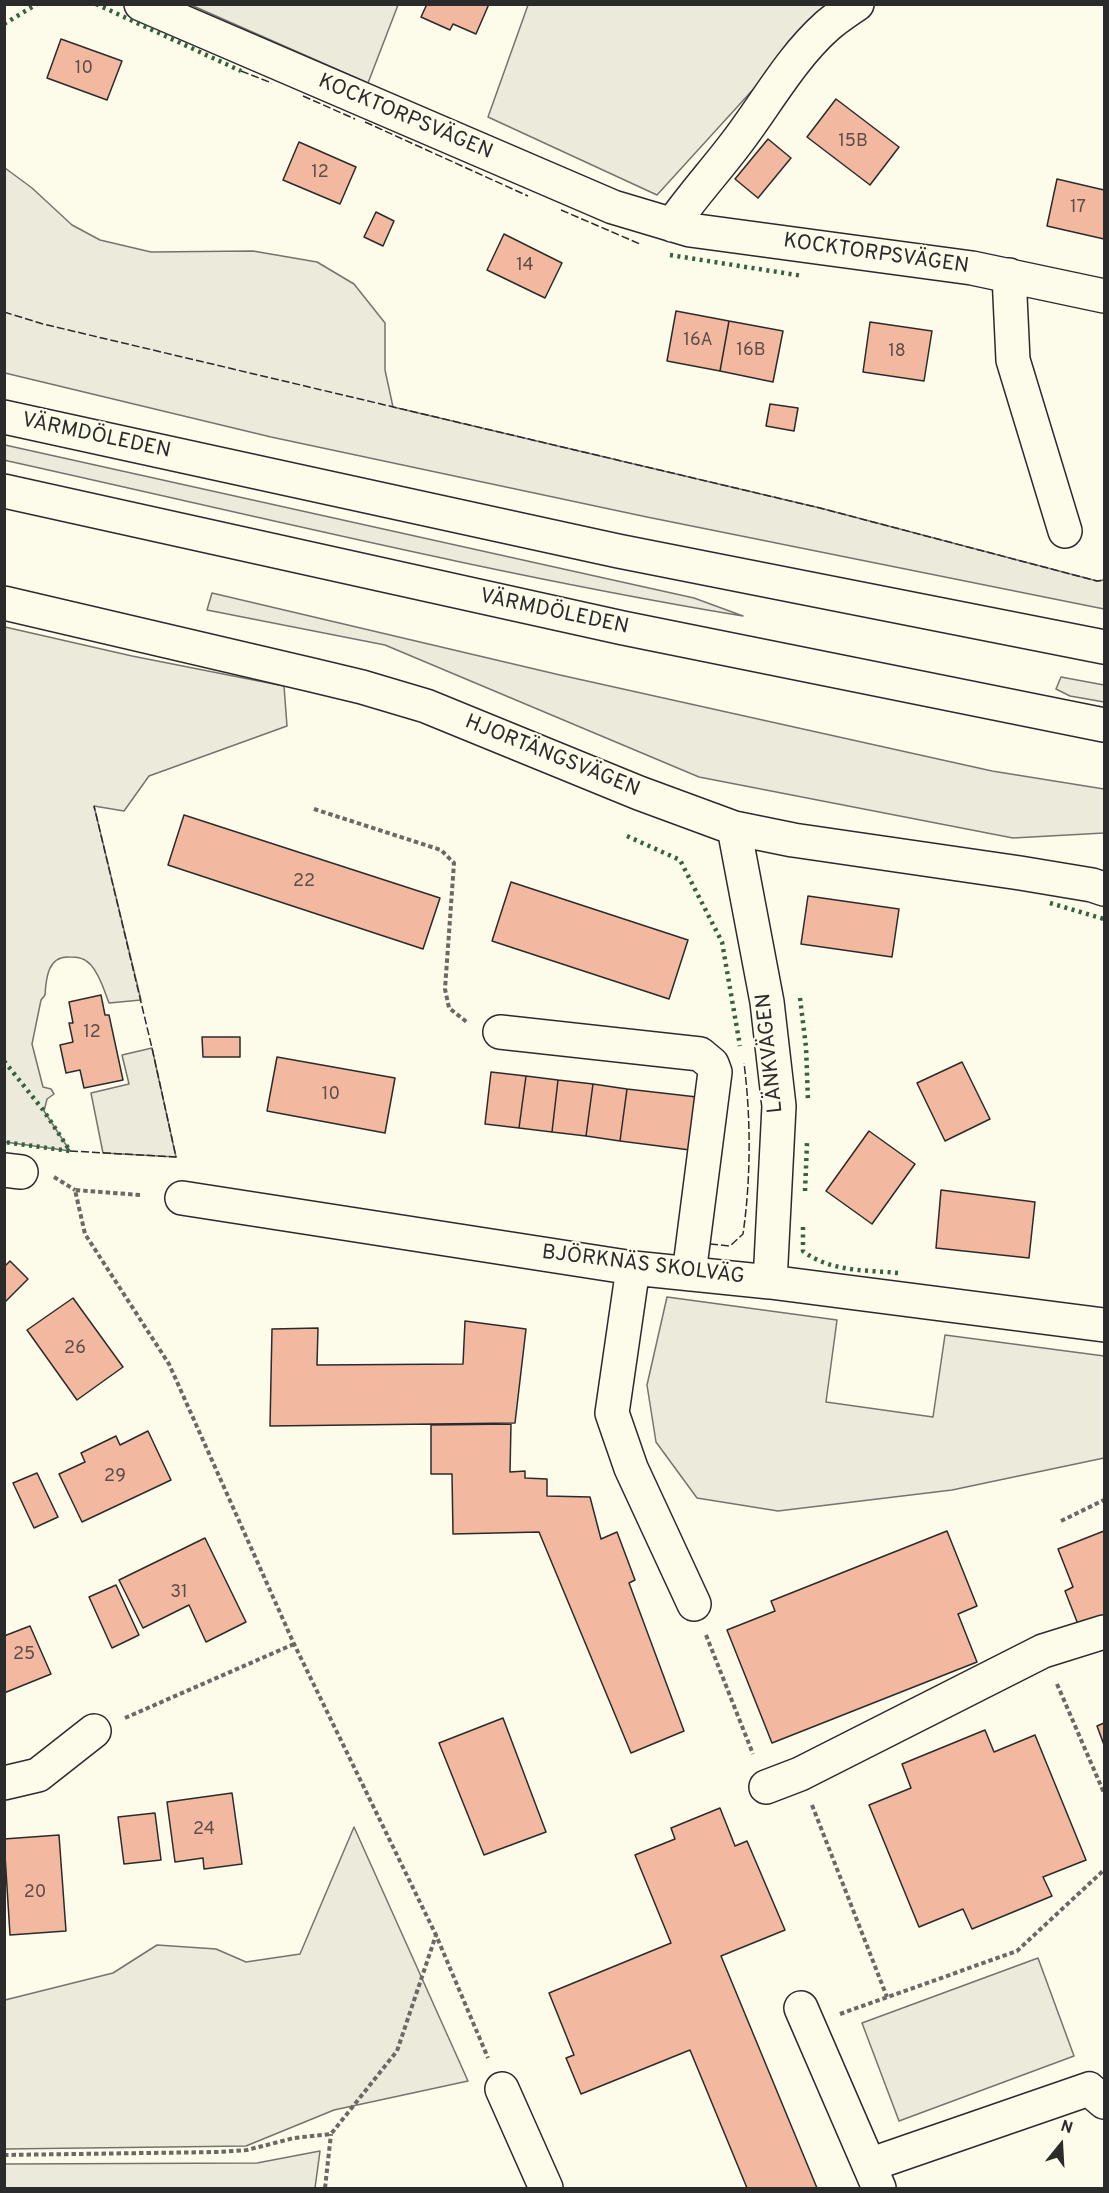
<!DOCTYPE html>
<html>
<head>
<meta charset="utf-8">
<style>
	body { margin:0 }
	#map { position:relative; width:1109px; height:2193px; overflow:hidden; background:#fdfbea; font-family:Overpass,sans-serif }
	canvas { display:block }
	.frame { position:absolute; inset:0; border:6px solid #2b2b2b; pointer-events:none }
	.north { position:absolute; left:1031px; top:2115px; width:60px; height:60px; -webkit-text-stroke:4px #fdfbea; paint-order:stroke; rotate:18deg; font-size:16px; font-weight:700; line-height:24px; text-align:center; color:#2b2b2b }
	.north::after { content:''; display:block; margin:auto; width:21px; height:27px; background:#2b2b2b; clip-path:polygon(50% 0,100% 100%,50% 72%,0 100%) }
</style>
</head>
<body>
<div id="map">
<canvas width="1109" height="2193"></canvas>
<div class="frame"></div>
<div class="north">N</div>
</div>
<script>
const c = document.querySelector('canvas').getContext('2d');
c.lineJoin = 'round';
function fillPath(path, color) { c.fillStyle = color; c.fill(path, 'evenodd'); }
function strokePath(path, color, width, dash) { c.strokeStyle = color; c.lineWidth = width; c.lineCap = dash ? 'butt' : 'round'; c.setLineDash(dash || []); c.stroke(path); }
function drawText(font, color, halo, rows, align = 'center') {
  c.font = font + ' Overpass,sans-serif'; c.lineWidth = 4.5; c.setLineDash([]); c.textBaseline = 'middle'; c.strokeStyle = halo; c.fillStyle = color; for (const [text, x, y, turn = 0] of rows) {
    c.save(); c.translate(x, y); c.rotate((+turn || 0) * Math.PI / 180); c.textAlign = isNaN(turn) ? turn : align; if (halo) c.strokeText(text, 0, 0); c.fillText(text, 0, 0); c.restore();
  }
}
const green = new Path2D(`
	M191 5H398L368 83Z
	M528 5H830L657 195 488 117Z
	M5 168 32 188 72 225 100 240 151 252 253 251 317 262 354 284 385 323V370L393 407 820 508 1097 581 1104 580V609L647 517 271 437 5 373Z
	M5 445 694 598 743 616C496 575 252 515 8 461L5 460Z
	M212 593 560 675 992 771 1104 789V833L1013 838 699 777 385 645 207 610Z
	M5 627 132 656 284 686 287 726 149 776 124 811 94 806 141 1000 109 1003C104 990 100 975 91 965 85 958 78 957 69 957 48 956 46 978 45 995L41 1000 32 1044 43 1087 51 1089 54 1094 47 1099 44 1111 70 1151 5 1142Z
	M1061 677 1104 685V702L1070 696 1056 689Z
	M152 1048 176 1157 103 1153 91 1093 129 1084 122 1055Z
	M667 1297 837 1320 826 1402 933 1417 945 1335 1104 1356V1458L952 1490 778 1511 697 1498 656 1442 647 1385Z
	M354 1827 468 2081 334 2110 246 2146 5 2149V2000L113 1973 157 1945 216 1949 246 1962 300 1954Z
	M1038 1958 1074 2056 899 2121 862 2023Z
	M320 2151 315 2188H5V2164L257 2163Z`);
const building = new Path2D(`
	M427 4H489L476 34 453 24 450 30 421 17Z
	M61 39 122 61 107 100 47 78Z
	M836 99 899 147 870 185 807 137Z
	M768 139 791 158 758 198 735 179Z
	M299 142 356 167 340 204 283 180Z
	M1057 179 1104 190V239L1047 226Z
	M376 212 394 221 383 246 364 237Z
	M504 234 562 263 545 298 487 270Z
	M676 311 729 321 720 371 667 361Z
	M729 321 783 331 773 382 720 371Z
	M870 322 932 331 924 381 863 372Z
	M770 404 798 408 794 431 766 426Z
	M184 815 440 898 423 949 168 865Z
	M511 882 688 940 669 999 492 941Z
	M808 896 899 909 892 957 801 944Z
	M101 995 105 1015H109L123 1080 84 1088 80 1070 66 1073 60 1045 73 1042 69 1023H73L69 1002Z
	M202 1037H240V1057H203Z
	M277 1057 395 1078 385 1133 267 1111Z
	M962 1062 990 1119 945 1141 917 1083Z
	M491 1072 526 1076 519 1128 485 1124Z
	M526 1076 558 1080 552 1132 519 1128Z
	M558 1080 593 1084 586 1136 552 1132Z
	M593 1084 627 1089 620 1141 586 1136Z
	M627 1089 697 1097 690 1150 620 1141Z
	M869 1131 915 1164 872 1224 826 1191Z
	M941 1190 1035 1202 1029 1258 936 1248Z
	M10 1261 28 1279 5 1302 4 1267Z
	M73 1298 123 1367 77 1400 27 1330Z
	M465 1321 526 1329 515 1423 270 1426 272 1329 318 1328 317 1365 463 1364Z
	M511 1424 510 1472 525 1471V1478L547 1479V1496L590 1497 601 1539 617 1532 635 1580 629 1583 684 1731 631 1753 539 1532 453 1534 452 1474H431V1425Z
	M148 1431 171 1480 82 1522 59 1474 85 1462 81 1453 116 1436 120 1445Z
	M37 1473 58 1517 34 1528 13 1483Z
	M947 1531 977 1606 958 1614 977 1662 772 1743 727 1630 775 1611 771 1601Z
	M1104 1531V1623L1081 1632 1065 1591 1073 1587 1058 1549Z
	M205 1538 246 1622 206 1642 189 1605 143 1628 119 1580Z
	M116 1585 139 1635 112 1648 89 1597Z
	M30 1626 51 1674 4 1693V1636Z
	M503 1718 546 1832 484 1855 439 1743Z
	M1104 1723V1745L1097 1726Z
	M985 1730 994 1752 1035 1735 1086 1860 1043 1877 1052 1896 972 1929 963 1909 919 1927 869 1805 911 1788 902 1764Z
	M232 1793 242 1864 204 1869 203 1858 175 1862 167 1802Z
	M720 1808 735 1846 747 1841 785 1930 721 1956 817 2188H747L690 2050 581 2094 566 2058 574 2055 549 1993 671 1943 635 1855 675 1839 671 1828Z
	M155 1813 161 1860 124 1864 118 1817Z
	M59 1835 66 1931 10 1935 4 1839Z`);
const path = new Path2D(`
	M314 809 441 850 454 863 445 989 449 1008 468 1023
	M54 1177 75 1190
	M140 1195 75 1190 85 1234 169 1364 294 1644 436 1935 488 2058
	M1061 1521 1104 1500
	M706 1635 753 1754
	M1057 1684 1104 1793
	M125 1718 294 1644
	M812 1805 887 1997
	M840 2014 1017 1951 1104 1870
	M4 2155 219 2152 247 2150 294 2138 331 2134 397 2051 436 1935
	M325 2188 331 2134`);
const minor = new Path2D(`
	M141 4 613 207 690 230 972 268 1104 296
	M672 225C692 196 716 170 737 142 766 104 791 58 827 26 836 18 847 11 857 4
	M1009 275 1013 360 1065 531
	M4 603 312 675 362 687 426 706 639 793 734 828 793 840 1020 873 1092 885 1104 889
	M734 828 767 1002 779 1106 770 1282
	M500 1032 700 1054 712 1064 715 1072 689 1274
	M4 1170 21 1172
	M182 1198 633 1268 770 1282 1104 1325
	M633 1268 612 1413 631 1468 694 1604
	M4 1783 38 1775 94 1731
	M766 1787 800 1774 1043 1651 1104 1632
	M801 2008 879 2188
	M502 2089 546 2188
	M869 2165 1089 2089 1104 2102`);
const highway = new Path2D(`
	M4 417 618 551 1104 647
	M4 491 623 628 1104 725`);
const hedge = new Path2D(`
	M96 4 241 71
	M4 24 37 4
	M670 255 803 276
	M627 836 680 860 722 942 740 1046
	M1050 903 1104 919
	M800 998 806 1047 808 1101
	M4 1061 44 1111 70 1151 4 1142
	M805 1191 807 1143
	M803 1227V1251C830 1272 866 1270 899 1273`);
const fence = new Path2D(`
	M241 71 272 83
	M303 96 355 119
	M365 122 528 196
	M561 210 640 244
	M4 312 43 324 820 508 1097 581 1104 580
	M70 1151 176 1157 152 1048 94 806
	M710 1244 730 1246 743 1234C751 1179 751 1118 744 1063`);
const numberNames = [
	["10",84,69],
	["15B",853,142],
	["12",320,173],
	["17",1078,208],
	["14",525,266],
	["16A",698,341],
	["16B",751,351],
	["18",897,352],
	["22",304,882],
	["12",92,1033],
	["10",331,1095],
	["26",75,1349],
	["29",115,1477],
	["31",179,1593],
	["25",24,1655],
	["24",204,1830],
	["20",35,1893]
];
const streetNames = [
	["KOCKTORPSVÄGEN",405,118,23],
	["KOCKTORPSVÄGEN",876,255,8],
	["VÄRMDÖLEDEN",96,437,12],
	["VÄRMDÖLEDEN",554,613,12],
	["HJORTÄNGSVÄGEN",552,757,22],
	["LÄNKVÄGEN",771,1053,-96],
	["BJÖRKNÄS SKOLVÄG",643,1266,7]
];
fillPath(green, '#ecebdb');
strokePath(green, '#74746e', 1.5);
fillPath(building, '#f2b8a0');
strokePath(building, '#2b2b2b', 1.5);
strokePath(minor, '#2b2b2b', 36);
strokePath(highway, '#2b2b2b', 36);
strokePath(path, '#6a6964', 4, [4.5, 3]);
strokePath(minor, '#fdfbea', 33);
strokePath(highway, '#fdfbea', 33);
strokePath(hedge, '#34623c', 4.5, [3, 4.5]);
strokePath(fence, '#2b2b2b', 1.5, [8, 3]);
drawText('18px', '#5d4e48', null, numberNames);
drawText('21px', '#2b2b2b', '#fdfbea', streetNames);
</script>
</body>
</html>
